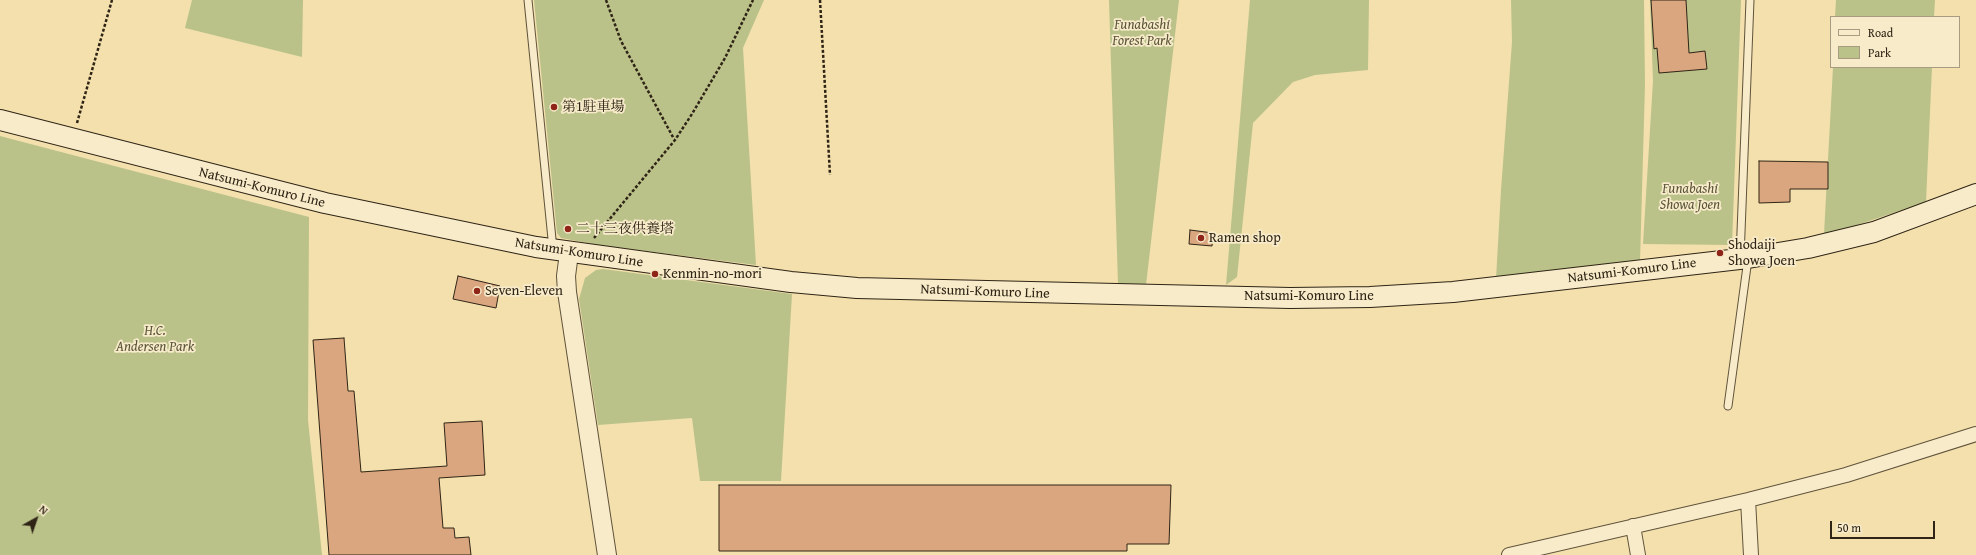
<!DOCTYPE html>
<html>
<head>
<meta charset="utf-8">
<style>
	body { margin:0 }
	#map { position:relative; width:1976px; height:555px; overflow:hidden; background:#f3e0ad; font-family:"Gentium Book Plus",serif }
	canvas { display:block }
	.legend { position:absolute; left:1830px; top:16px; width:130px; height:52px; box-sizing:border-box; background:#f7ebca; border:1px solid #a79b82; margin:0; padding:5px 7px; list-style:none; font-size:12px; color:#2f2415 }
	.legend li { display:flex; align-items:center; gap:8px; height:20px }
	.legend b { width:20px; border:1px solid #a79b82 }
	.north { position:absolute; left:16px; top:499px; width:40px; height:40px; -webkit-text-stroke:3px #f7ebca; paint-order:stroke; rotate:40deg; font-size:11px; font-weight:700; line-height:16px; text-align:center; color:#2f2415 }
	.north::after { content:''; display:block; margin:auto; width:14px; height:18px; background:#2f2415; clip-path:polygon(50% 0,100% 100%,50% 72%,0 100%) }
	.scale { position:absolute; left:1830px; top:521px; width:105px; height:18px; box-sizing:border-box; border:2px solid #2f2415; border-top:0; padding-left:5px; font-size:12px; line-height:14px; white-space:nowrap; color:#2f2415; -webkit-text-stroke:3px #f7ebca; paint-order:stroke }
</style>
</head>
<body>
<div id="map">
<canvas width="1976" height="555"></canvas>
<ul class="legend">
<li><b style="height:5px;background:#f7ebca"></b>Road</li>
<li><b style="height:11px;background:#bac28a"></b>Park</li>
</ul>
<div class="north">N</div>
<div class="scale">50 m</div>
</div>
<script>
const context = document.querySelector('canvas').getContext('2d');
context.lineJoin = 'round';
function fill(path, color) { context.fillStyle = color; context.fill(path, 'evenodd'); }
const poly = rows => new Path2D(rows.map(r => 'M' + r).join(''));
function trace(path, color, width, dash) { context.strokeStyle = color; context.lineWidth = width; context.lineCap = dash ? 'butt' : 'round'; context.setLineDash(dash || []); context.stroke(path); }
function drawText(font, color, halo, rows, align = 'center') {
  context.font = font + ' "Gentium Book Plus","Noto Serif JP",serif'; context.lineWidth = 3.5; context.setLineDash([]); context.textBaseline = 'middle'; context.strokeStyle = halo; context.fillStyle = color; for (const [text, x, y, turn = 0] of rows) {
    context.save(); context.translate(x, y); context.rotate((+turn || 0) * Math.PI / 180); context.textAlign = isNaN(turn) ? turn : align; if (halo) context.strokeText(text, 0, 0); context.fillText(text, 0, 0); context.restore();
  }
}
fill(poly([
	[192,0,303,0,302,57,185,28],
	[534,0,764,0,743,48,756,265,598,245,561,238,557,233],
	[1109,0,1179,0,1146,285,1118,284],
	[1250,0,1369,0,1368,70,1315,75,1293,82,1253,123,1237,277,1226,285],
	[1511,0,1644,0,1645,85,1640,262,1496,279,1501,190,1512,42],
	[1650,0,1741,0,1732,245,1643,244,1653,81],
	[1836,0,1935,0,1934,17,1835,17],
	[1833,67,1932,67,1926,202,1842,230,1824,234],
	[0,136,309,217,308,420,322,555,0,555],
	[603,269,792,294,781,481,700,481,692,418,598,425,579,299,585,278,596,270]
]), '#bac28a');
const building = poly([
	[1651,0,1686,0,1689,53,1705,51,1707,69,1659,73,1657,48,1654,49,1651,0],
	[1759,161,1828,162,1828,189,1790,189,1790,202,1759,203,1759,161],
	[1190,230,1213,233,1212,246,1189,244,1190,230],
	[458,276,500,286,496,308,453,299,458,276],
	[344,338,348,391,354,391,361,472,447,466,444,423,482,421,485,475,439,478,443,528,454,528,455,538,469,537,471,555,329,555,313,340,344,338],
	[719,485,1171,485,1169,544,1127,544,1127,551,719,551,719,485]
]);
fill(building, '#daa680');
trace(building, '#2f2415', 1);
const service = poly([
	[528,0,553,249],
	[1740,258,1750,0],
	[1728,406,1748,259]
]);
const minor = poly([
	[1748,500,1751,555],
	[1633,526,1638,555],
	[1509,555,1748,500,1846,475,1976,434]
]);
const tertiary = poly([
	[569,253,566,276,567,292,607,555]
]);
const secondary = poly([
	[0,120,325,203,536,247,791,282,857,288,1290,298,1370,297,1453,292,1748,258,1808,248,1874,232,1976,194]
]);
trace(service, '#60533b', 9);
trace(minor, '#60533b', 16);
trace(tertiary, '#60533b', 20);
trace(secondary, '#2f2415', 22);
trace(poly([
	[606,0,621,41,674,139],
	[820,0,830,175],
	[77,123,112,0],
	[594,238,675,140,692,114,725,58,753,0]
]), '#2f2415', 2.5, [3, 2]);
trace(service, '#f7ebca', 7);
trace(minor, '#f7ebca', 14);
trace(tertiary, '#f7ebca', 18);
trace(secondary, '#f7ebca', 20);
for (const [x, y, r, color] of [
	[554,107,4,"#8f2418"],
	[568,229,4,"#8f2418"],
	[1201,238,4,"#8f2418"],
	[1720,253,4,"#8f2418"],
	[655,274,4,"#8f2418"],
	[477,291,4,"#8f2418"]
]) { const dot = new Path2D(); dot.arc(x, y, r, 0, 2 * Math.PI); context.fillStyle = color; context.fill(dot); trace(dot, '#f7ebca', 1.5); }
drawText('italic 14px', '#595338', '#f7ebca', [
	["Funabashi",1142,25],
	["Forest Park",1142,41],
	["Funabashi",1690,189],
	["Showa Joen",1690,205],
	["H.C.",155,331],
	["Andersen Park",155,347]
]);
drawText('14px', '#2f2415', '#f7ebca', [
	["第1駐車場",562,107],
	["二十三夜供養塔",576,229],
	["Ramen shop",1209,238],
	["Shodaiji",1728,245],
	["Showa Joen",1728,261],
	["Kenmin-no-mori",663,274],
	["Seven-Eleven",485,291]
], 'left');
drawText('14px', '#2f2415', '#f7ebca', [
	["Natsumi-Komuro Line",262,188,14],
	["Natsumi-Komuro Line",579,253,9],
	["Natsumi-Komuro Line",1632,271,-7],
	["Natsumi-Komuro Line",985,292,2],
	["Natsumi-Komuro Line",1309,296]
]);
</script>
</body>
</html>
